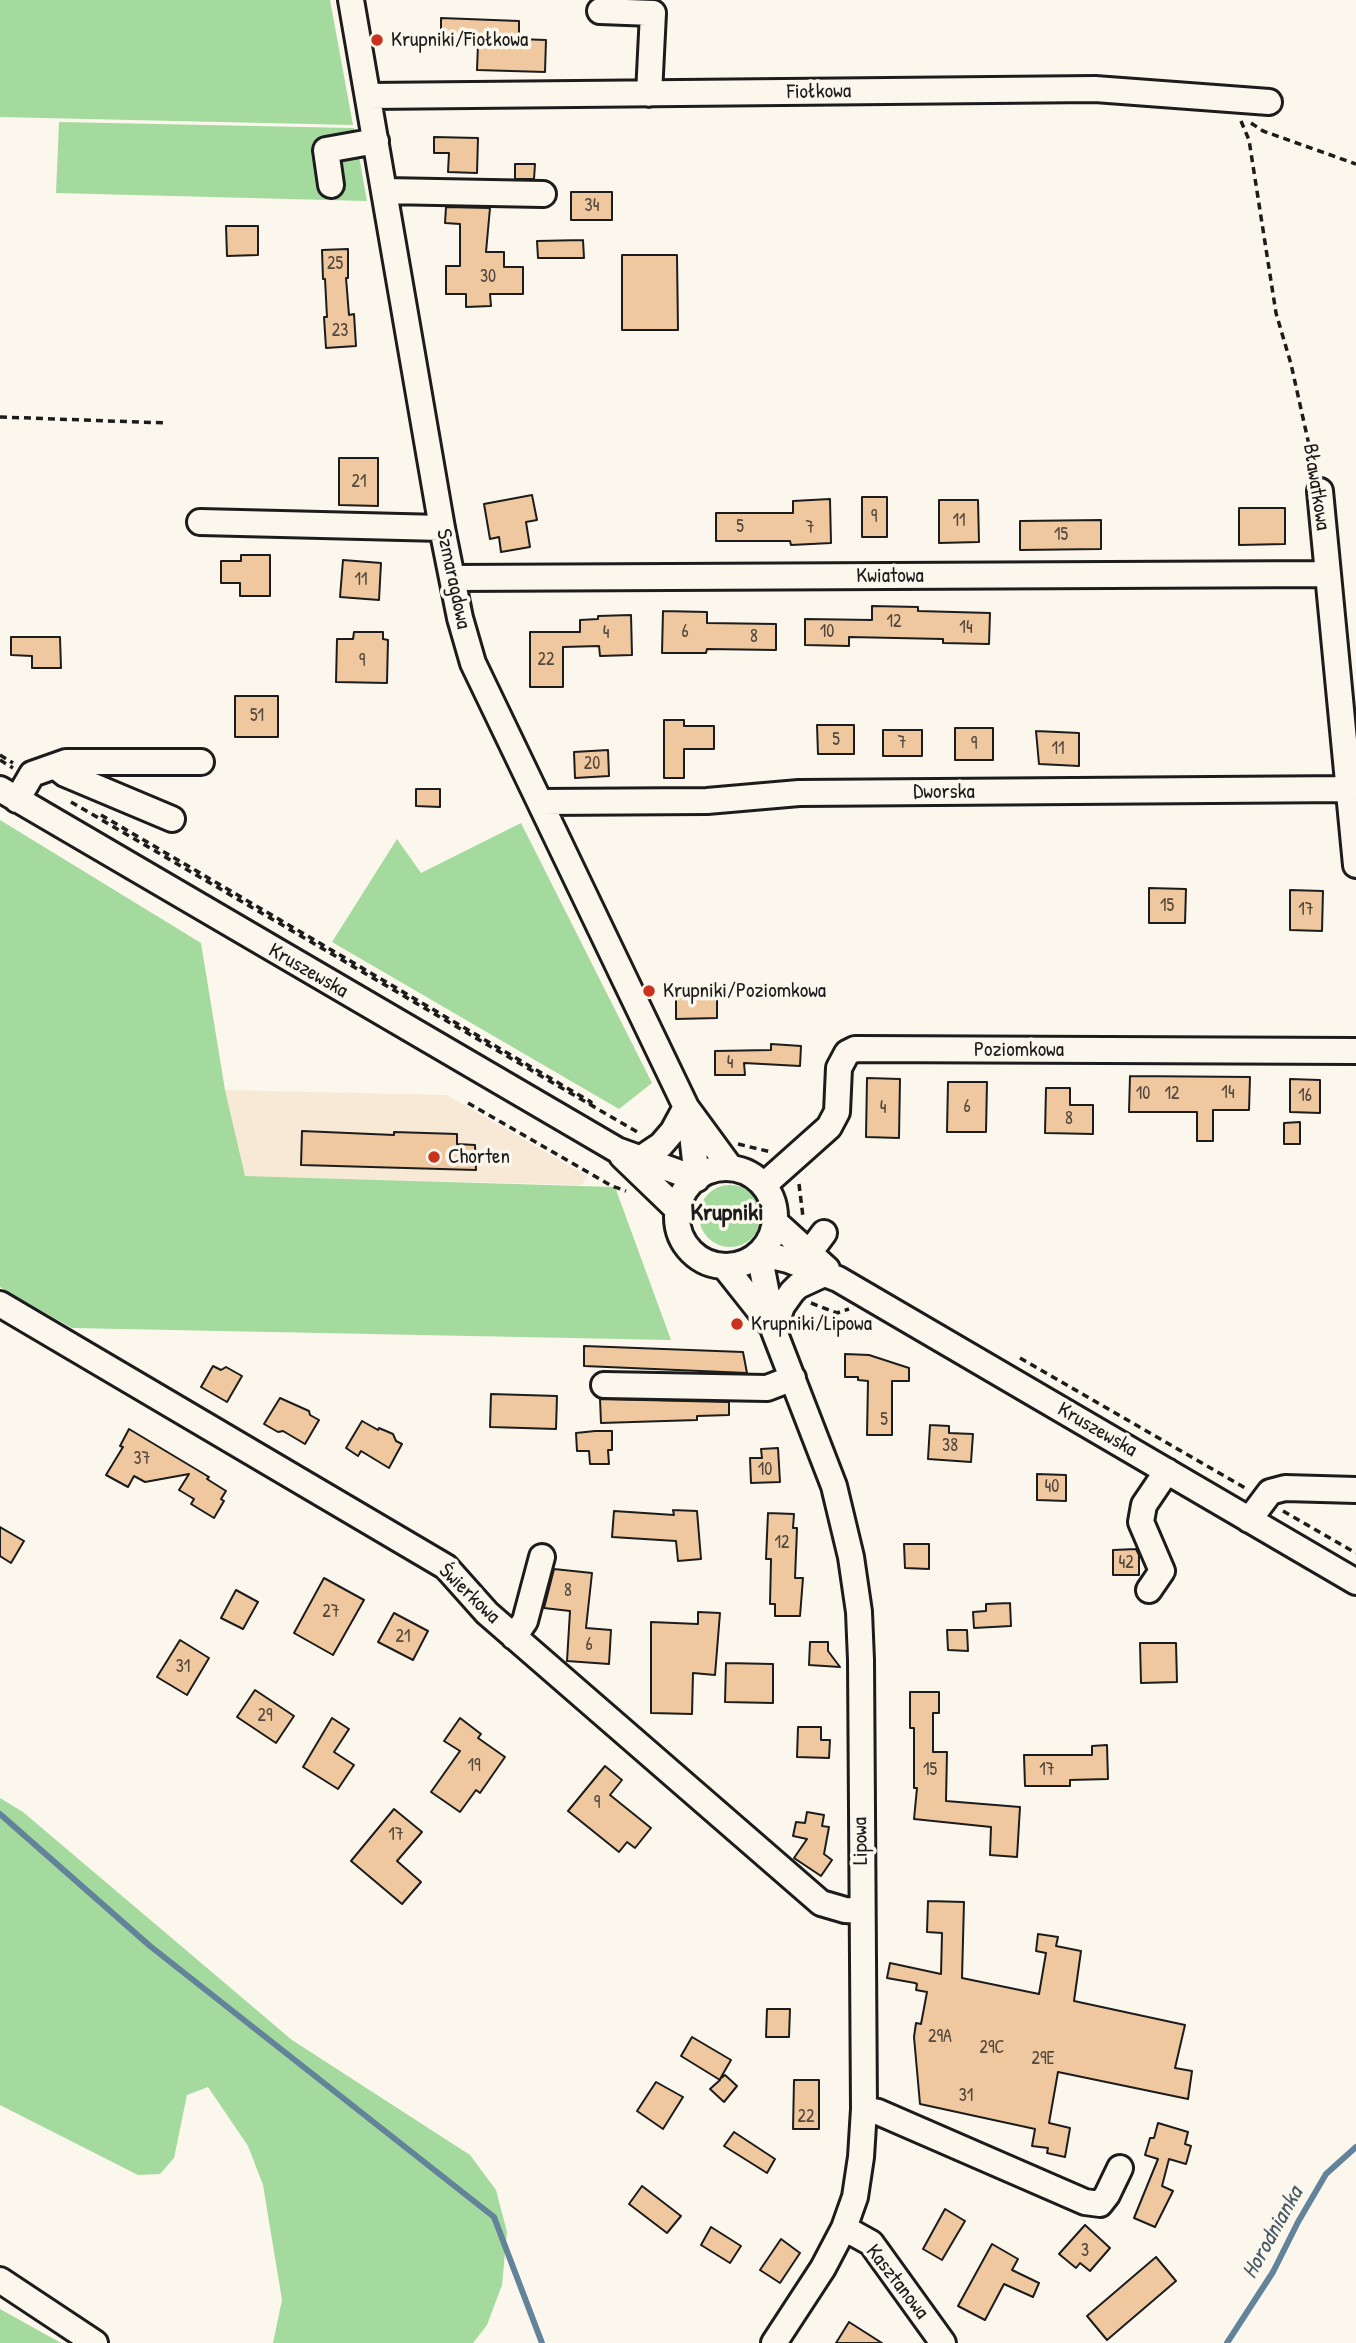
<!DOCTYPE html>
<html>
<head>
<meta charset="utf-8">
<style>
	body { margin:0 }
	canvas { display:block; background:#fbf7ec }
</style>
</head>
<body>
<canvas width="1356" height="2343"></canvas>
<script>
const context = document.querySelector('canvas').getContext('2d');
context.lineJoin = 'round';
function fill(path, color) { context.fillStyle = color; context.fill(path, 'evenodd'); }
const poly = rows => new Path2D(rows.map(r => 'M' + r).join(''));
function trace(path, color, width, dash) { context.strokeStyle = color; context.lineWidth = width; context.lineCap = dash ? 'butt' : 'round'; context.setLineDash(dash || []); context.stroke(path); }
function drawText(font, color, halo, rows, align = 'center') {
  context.font = font + ' "Patrick Hand",sans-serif'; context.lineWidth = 7; context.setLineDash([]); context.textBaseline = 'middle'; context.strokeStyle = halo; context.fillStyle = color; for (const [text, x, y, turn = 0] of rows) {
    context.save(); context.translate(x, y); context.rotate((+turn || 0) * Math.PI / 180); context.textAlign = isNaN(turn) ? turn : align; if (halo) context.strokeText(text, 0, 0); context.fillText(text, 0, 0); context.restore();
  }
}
fill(poly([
	[225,1090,447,1095,587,1176,582,1185,244,1176]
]), '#f7e9d5');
fill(poly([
	[0,0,330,0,353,125,0,117],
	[59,122,354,128,367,201,56,193],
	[0,820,201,943,225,1090,245,1176,615,1187,671,1340,72,1328,0,1287],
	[521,823,652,1083,619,1109,332,942,397,839,421,873],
	'699 1216a31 31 0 1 1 62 0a31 31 0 1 1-62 0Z',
	[0,1798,23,1812,292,2040,470,2155,496,2190,507,2232,502,2285,487,2325,473,2343,273,2343,282,2300,263,2185,248,2146,208,2087,187,2095,174,2158,160,2174,138,2175,0,2105],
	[0,2309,61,2343,0,2343]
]), '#a4da9e');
trace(poly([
	[0,1814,150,1946,494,2217,542,2343],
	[1227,2343,1273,2272,1298,2222,1326,2174,1356,2147]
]), '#63839b', 6);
const building = poly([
	[441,18,519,21,519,39,546,40,545,72,477,70,478,44,441,42,441,18],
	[434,137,478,138,477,173,448,172,449,153,434,153,434,137],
	[515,164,535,164,534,179,515,179,515,164],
	[571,192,612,192,612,220,571,220,571,192],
	[446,207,490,208,486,252,504,252,504,267,523,267,523,294,490,294,491,306,466,307,466,294,446,294,446,266,460,266,460,224,445,223,446,207],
	[226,226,258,226,258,255,227,256,226,226],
	[583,240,584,258,538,258,537,241,583,240],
	[348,249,348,278,346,278,349,315,354,314,356,346,326,348,324,317,327,317,325,279,323,279,322,250,348,249],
	[622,255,677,255,678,330,622,330,622,255],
	[339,458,378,458,378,506,339,505,339,458],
	[532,495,537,520,526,522,530,547,501,552,499,537,490,539,484,504,532,495],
	[862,497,887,497,887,537,862,537,862,497],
	[830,499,831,543,791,545,790,541,716,541,716,513,793,513,793,501,830,499],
	[939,500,978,500,979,542,939,543,939,500],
	[1239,508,1285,508,1285,544,1239,545,1239,508],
	[1101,520,1101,549,1020,550,1020,521,1101,520],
	[241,555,270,555,270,596,240,596,240,583,221,583,221,561,241,561,241,555],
	[343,560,381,563,379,600,340,597,343,560],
	[872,606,918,607,918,611,990,613,989,644,943,643,943,639,849,637,849,646,805,645,805,619,872,620,872,606],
	[663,611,707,612,707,623,776,624,776,650,707,649,706,653,662,653,663,611],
	[631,615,632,655,600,656,599,646,563,647,563,687,530,687,530,632,580,632,580,620,598,619,598,616,631,615],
	[354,632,383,632,383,639,388,640,387,683,336,682,337,639,353,639,354,632],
	[11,637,60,637,61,668,32,668,32,656,11,655,11,637],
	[235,696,278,696,278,737,235,737,235,696],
	[664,720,684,720,684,726,714,726,714,749,684,749,684,778,664,778,664,720],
	[817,725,854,725,854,754,818,754,817,725],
	[955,728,993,728,993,760,955,760,955,728],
	[883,730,922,730,922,756,883,756,883,730],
	[1036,731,1079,733,1079,766,1039,764,1036,731],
	[608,750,609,776,575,778,574,752,608,750],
	[416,789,440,789,440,807,416,806,416,789],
	[1149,888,1186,889,1185,923,1149,923,1149,888],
	[1290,890,1323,891,1322,931,1290,930,1290,890],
	[676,993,717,993,717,1018,676,1019,676,993],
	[771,1044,801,1046,800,1066,744,1063,745,1075,715,1075,715,1051,771,1050,771,1044],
	[1130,1076,1250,1077,1249,1110,1213,1110,1213,1141,1197,1141,1197,1112,1129,1112,1130,1076],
	[867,1078,900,1079,899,1138,866,1137,867,1078],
	[1290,1079,1320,1080,1320,1113,1290,1112,1290,1079],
	[948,1082,987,1082,986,1132,947,1132,948,1082],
	[1046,1088,1070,1088,1070,1105,1093,1105,1093,1134,1045,1133,1046,1088],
	[1300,1122,1300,1144,1284,1144,1284,1123,1300,1122],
	[302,1131,394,1135,394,1132,457,1134,457,1144,475,1145,476,1170,301,1165,302,1131],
	[584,1346,743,1352,747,1373,584,1366,584,1346],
	[845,1354,869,1355,909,1368,909,1381,892,1381,892,1435,867,1435,868,1381,858,1380,858,1377,845,1377,845,1354],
	[213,1366,221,1370,226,1367,242,1376,227,1402,201,1387,213,1366],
	[491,1394,557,1396,556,1429,490,1427,491,1394],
	[280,1398,309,1411,310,1415,319,1420,305,1444,283,1431,278,1432,264,1424,280,1398],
	[600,1399,729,1402,729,1415,697,1416,697,1420,601,1423,600,1399],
	[362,1421,378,1430,379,1428,393,1434,396,1441,402,1444,389,1468,361,1451,358,1456,346,1448,362,1421],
	[930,1425,949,1426,949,1433,973,1434,971,1462,928,1459,930,1425],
	[129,1429,209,1477,207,1479,226,1491,221,1499,224,1501,214,1518,191,1504,194,1499,179,1490,189,1474,145,1482,134,1476,128,1487,106,1475,123,1447,120,1446,129,1429],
	[595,1431,612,1431,612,1450,608,1450,609,1464,590,1464,589,1451,577,1451,576,1433,595,1431],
	[778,1448,780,1482,751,1483,750,1458,762,1458,761,1449,778,1448],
	[1037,1474,1066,1475,1066,1501,1037,1500,1037,1474],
	[673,1510,697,1511,701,1559,678,1561,676,1541,612,1537,614,1511,674,1515,673,1510],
	[768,1513,794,1514,793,1528,797,1528,795,1578,803,1578,800,1616,775,1616,775,1604,770,1604,771,1559,766,1559,768,1513],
	[0,1527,24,1541,11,1563,0,1556,0,1527],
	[904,1544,929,1544,929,1569,905,1568,904,1544],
	[1136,1549,1139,1555,1139,1575,1113,1575,1113,1550,1136,1549],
	[554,1569,592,1573,586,1628,611,1630,609,1664,567,1661,570,1611,544,1608,554,1569],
	[324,1578,364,1600,333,1655,294,1633,324,1578],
	[236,1590,258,1602,243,1629,221,1618,236,1590],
	[1010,1603,1011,1626,974,1628,973,1612,986,1611,986,1604,1010,1603],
	[698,1612,720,1613,715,1675,693,1673,692,1714,651,1713,651,1622,698,1624,698,1612],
	[394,1613,428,1631,413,1660,378,1642,394,1613],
	[947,1630,967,1630,968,1651,948,1650,947,1630],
	[180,1640,209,1658,187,1695,157,1677,180,1640],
	[810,1642,828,1642,828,1651,840,1667,809,1665,810,1642],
	[1140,1643,1176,1643,1177,1682,1141,1683,1140,1643],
	[726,1663,773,1664,773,1703,725,1702,726,1663],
	[255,1690,294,1716,276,1743,237,1717,255,1690],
	[910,1692,939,1692,939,1713,933,1713,933,1752,947,1752,946,1801,1020,1807,1017,1857,990,1855,991,1827,914,1819,917,1788,914,1788,914,1728,910,1728,910,1692],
	[332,1718,349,1729,334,1752,354,1765,338,1789,303,1767,332,1718],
	[460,1718,481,1734,478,1738,505,1757,480,1793,476,1790,460,1812,431,1792,460,1751,444,1741,460,1718],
	[798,1727,821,1727,821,1740,830,1740,829,1758,797,1757,798,1727],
	[1107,1745,1108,1779,1070,1780,1070,1786,1025,1786,1024,1755,1092,1755,1092,1746,1107,1745],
	[605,1766,622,1780,610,1795,651,1828,635,1848,627,1842,619,1852,568,1811,605,1766],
	[394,1809,422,1832,397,1861,421,1882,402,1904,351,1861,394,1809],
	[807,1812,824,1815,822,1826,829,1827,824,1854,832,1860,821,1876,794,1858,807,1839,793,1836,796,1822,805,1823,807,1812],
	[928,1901,964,1902,962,1978,1039,1994,1046,1953,1036,1951,1038,1934,1058,1937,1056,1946,1081,1951,1074,2001,1185,2025,1175,2068,1192,2071,1188,2099,1058,2072,1049,2123,1070,2128,1065,2157,1047,2153,1048,2148,1032,2146,1035,2129,920,2104,914,2037,916,2023,921,2024,927,1992,916,1990,917,1984,915,1983,887,1978,890,1963,941,1974,942,1933,927,1932,928,1901],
	[767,2009,790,2009,789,2037,766,2037,767,2009],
	[692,2037,731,2060,720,2079,725,2075,737,2086,724,2102,710,2089,720,2080,681,2056,692,2037],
	[794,2080,819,2080,819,2129,793,2129,794,2080],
	[656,2082,683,2097,663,2129,637,2111,656,2082],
	[1158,2123,1188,2132,1185,2144,1191,2146,1186,2164,1169,2159,1162,2186,1173,2191,1155,2227,1134,2218,1158,2159,1145,2155,1150,2138,1154,2138,1158,2123],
	[734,2132,775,2159,767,2173,724,2146,734,2132],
	[642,2186,681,2216,667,2233,629,2204,642,2186],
	[945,2209,965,2221,942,2260,923,2249,945,2209],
	[1085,2225,1110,2248,1090,2271,1080,2263,1076,2268,1059,2254,1085,2225],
	[711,2227,741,2246,730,2263,701,2245,711,2227],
	[781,2239,800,2253,780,2283,760,2270,781,2239],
	[992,2244,1018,2259,1012,2270,1039,2283,1033,2297,1004,2284,985,2320,958,2306,992,2244],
	[1156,2257,1176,2281,1107,2340,1087,2316,1156,2257],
	[849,2322,882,2343,836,2343,849,2322]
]);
fill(building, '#efc89f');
trace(building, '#1c1c1c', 2);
const minor = poly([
	[351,0,442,528,460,618,473,663,686,1107,730,1167],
	[600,11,653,13,649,94],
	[369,96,1095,89,1269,102],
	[331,185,326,150,376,141],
	[385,191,543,194],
	[1320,491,1356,865],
	[200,522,442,528],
	[452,578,1328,574],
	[55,766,65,774,172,819],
	[0,789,617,1150,697,1179],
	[17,800,32,774,66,762,201,762],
	[540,802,707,801,799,793,1349,789],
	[690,1116,697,1179],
	[622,1156,677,1209],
	[640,1159,661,1145,673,1131,686,1107],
	'677 1217a49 49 0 1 1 98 0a49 49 0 1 1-98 0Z',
	[764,1185,829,1127,837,1112,839,1068,847,1053,855,1049,1356,1051],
	[775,1222,827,1269],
	[759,1253,774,1331,834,1486,851,1557,859,1612,861,1660,864,2109,861,2157,855,2197,844,2228,823,2268,774,2343],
	[759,1253,788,1260,838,1279,1356,1582],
	[809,1253,824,1233],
	[724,1266,770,1324],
	[0,1304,446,1567,487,1613,821,1903,845,1910,862,1911],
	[774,1330,782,1306,792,1292,798,1286,824,1274],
	[604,1385,767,1388,793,1378],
	[1249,1520,1270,1492,1285,1488,1356,1490],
	[1149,1590,1162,1571,1141,1522,1144,1505,1167,1471],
	[514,1637,525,1621,542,1557],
	[864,2109,878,2112,1085,2202,1100,2204,1107,2195,1120,2168],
	[844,2228,871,2243,943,2343],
	[0,2280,95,2343]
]);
trace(minor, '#1c1c1c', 30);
trace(poly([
	[1241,121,1249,140,1276,313,1291,364,1315,472],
	[1251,123,1263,131,1356,164],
	[0,417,167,423],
	[0,755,13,763],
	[0,760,13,768],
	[71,802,639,1133],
	[101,815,591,1102,589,1107],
	[468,1103,612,1186,626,1191],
	[738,1144,771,1152],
	[799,1184,803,1217],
	[811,1303,837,1313,849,1309],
	[1020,1358,1247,1489],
	[1283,1511,1356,1553]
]), '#1c1c1c', 3.5, [7, 5]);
trace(minor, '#fbf7ec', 24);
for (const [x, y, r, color] of [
	[377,40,7,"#c8321e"],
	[649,991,7,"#c8321e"],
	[434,1157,7,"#c8321e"],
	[737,1324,7,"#c8321e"]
]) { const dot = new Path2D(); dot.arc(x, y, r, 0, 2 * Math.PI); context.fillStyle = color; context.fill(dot); trace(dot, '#fbf7ec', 2.5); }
drawText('18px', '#51473d', null, [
	["34",592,206],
	["25",335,264],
	["30",488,277],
	["23",340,331],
	["21",359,482],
	["9",874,517],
	["11",959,521],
	["5",740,527],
	["7",810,528],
	["15",1061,535],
	["11",361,580],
	["12",894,622],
	["14",966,628],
	["6",685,632],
	["10",827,632],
	["4",606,633],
	["8",754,637],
	["22",546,660],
	["9",362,661],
	["51",257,716],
	["5",836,740],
	["7",902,743],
	["9",974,744],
	["11",1058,749],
	["20",592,764],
	["15",1167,906],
	["17",1306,910],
	["4",730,1063],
	["14",1228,1093],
	["10",1143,1094],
	["12",1172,1094],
	["16",1305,1096],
	["6",967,1107],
	["4",883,1108],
	["8",1069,1119],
	["5",884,1420],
	["38",950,1446],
	["37",142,1459],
	["10",765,1470],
	["40",1052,1487],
	["12",782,1543],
	["42",1126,1563],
	["8",568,1591],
	["27",331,1612],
	["21",403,1637],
	["6",589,1645],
	["31",183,1667],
	["29",265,1716],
	["19",474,1766],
	["15",930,1770],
	["17",1047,1770],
	["9",597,1803],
	["17",396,1835],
	["29A",940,2037],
	["29C",992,2048],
	["29E",1043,2059],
	["31",966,2096],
	["22",806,2117],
	["3",1085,2251]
]);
drawText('21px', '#1c1c1c', '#fbf7ec', [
	["Krupniki/Fiołkowa",391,40],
	["Krupniki/Poziomkowa",663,991],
	["Chorten",448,1157],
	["Krupniki/Lipowa",751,1324]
], 'left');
drawText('21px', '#1c1c1c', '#fbf7ec', [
	["Fiołkowa",819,92,-1],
	["Bławatkowa",1316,487,81],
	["Kwiatowa",890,576],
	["Szmaragdowa",453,579,78],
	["Dworska",944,792],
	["Kruszewska",308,971,30],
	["Poziomkowa",1019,1050],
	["Kruszewska",1097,1430,30],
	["Świerkowa",469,1594,44],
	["Lipowa",861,1841,-91],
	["Kasztanowa",897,2282,52]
]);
drawText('italic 23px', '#465866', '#fbf7ec', [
	["Horodnianka",1273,2233,-61]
]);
drawText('bold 24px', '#1c1c1c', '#fbf7ec', [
	["Krupniki",727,1214]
]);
</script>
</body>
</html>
